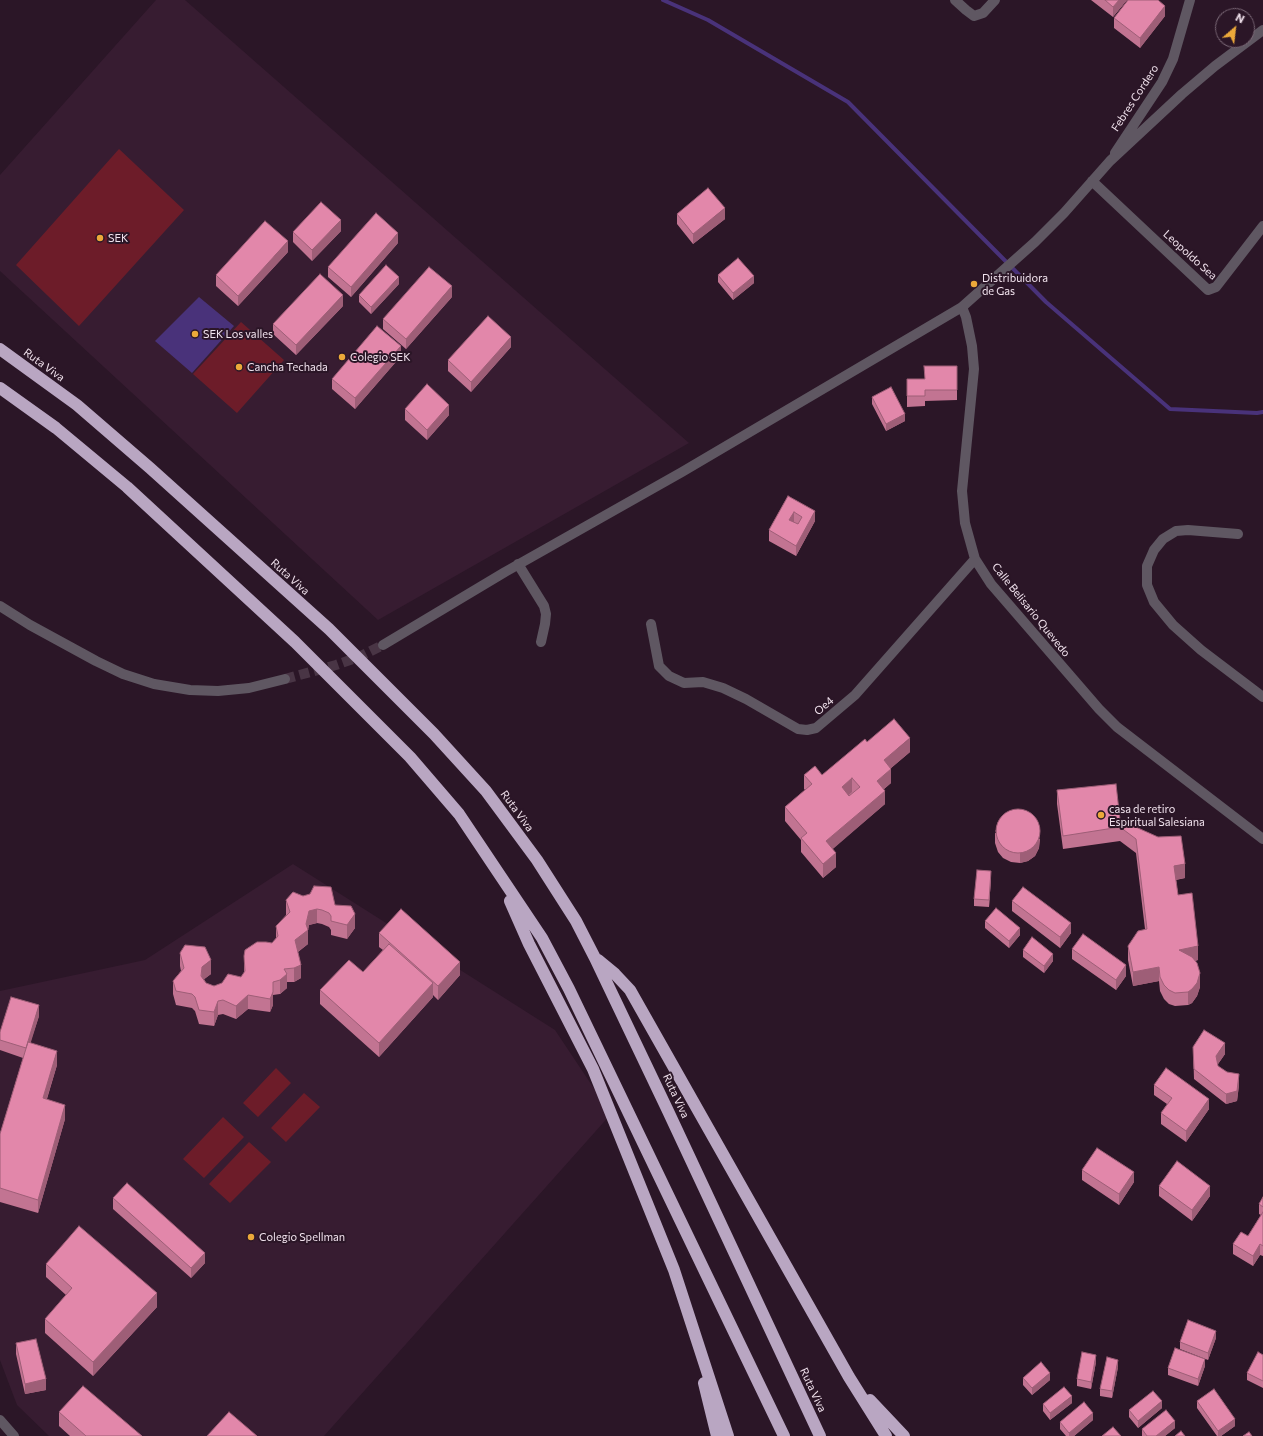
<!DOCTYPE html>
<html>
<head>
<meta charset="utf-8">
<style>
	body { margin:0 }
	#map { position:relative; width:1263px; height:1436px; overflow:hidden; background:#2b1627; font-family:Commissioner,sans-serif }
	canvas { display:block }
	.north { position:absolute; left:1215px; top:8px; width:40px; height:40px; box-sizing:border-box; background:#2b1627; border:1px solid #7a6876; border-radius:50%; rotate:28deg; font-size:11px; font-weight:700; line-height:16px; text-align:center; color:#f1e2ed }
	.north::after { content:''; display:block; margin:auto; width:14px; height:18px; background:#eca93a; clip-path:polygon(50% 0,100% 100%,50% 72%,0 100%) }
</style>
</head>
<body>
<div id="map">
<canvas width="1263" height="1436"></canvas>
<div class="north">N</div>
</div>
<script>
const context = document.querySelector('canvas').getContext('2d');
context.lineJoin = 'round';
function fill(path, color) { context.fillStyle = color; context.fill(path, 'evenodd'); }
const poly = rows => new Path2D(rows.map(r => 'M' + r).join(''));
function trace(path, color, width, dash) { context.strokeStyle = color; context.lineWidth = width; context.lineCap = dash ? 'butt' : 'round'; context.setLineDash(dash || []); context.stroke(path); }
function drawText(font, color, halo, rows, align = 'center') {
  context.font = font + ' Commissioner,sans-serif'; context.lineWidth = 4; context.setLineDash([]); context.textBaseline = 'middle'; context.strokeStyle = halo; context.fillStyle = color; for (const [text, x, y, turn = 0] of rows) {
    context.save(); context.translate(x, y); context.rotate((+turn || 0) * Math.PI / 180); context.textAlign = isNaN(turn) ? turn : align; if (halo) context.strokeText(text, 0, 0); context.fillText(text, 0, 0); context.restore();
  }
}
fill(poly([
	[156,0,185,0,689,443,378,620,0,271,0,175],
	[293,864,555,1030,611,1114,324,1436,49,1436,17,1405,0,1360,0,991,145,960]
]), '#371c31');
fill(poly([
	[119,149,184,210,79,326,16,265],
	[241,322,284,360,237,413,193,374],
	[276,1068,291,1083,258,1117,243,1103],
	[304,1093,320,1107,286,1142,271,1128],
	[223,1117,244,1137,204,1178,183,1159],
	[249,1142,271,1162,230,1203,209,1184]
]), '#6d1c29');
fill(poly([
	[199,297,234,326,192,373,155,341]
]), '#49327a');
trace(poly([
	[663,0,708,20,848,102,1046,302,1170,409,1257,413,1263,412]
]), '#49327a', 4);
trace(poly([
	[285,679,336,665,361,656,383,645]
]), '#493545', 10, [10, 5]);
trace(poly([
	[955,0,966,10,974,16,983,13,995,0],
	[1115,153,1162,82,1173,59,1190,0],
	[1092,181,1208,290,1216,287,1263,226],
	[962,307,966,317,972,346,974,369,962,491,965,523,975,559,991,584,1099,709,1117,727,1263,839],
	[1238,534,1188,530,1176,531,1163,539,1154,550,1147,566,1147,585,1154,602,1173,625,1201,650,1263,697],
	[518,564,544,606,546,614,545,624,541,642],
	[0,606,30,625,96,661,123,674,154,684,190,690,218,691,249,688,285,679],
	[651,624,659,666,669,676,684,683,703,682,723,688,746,699,798,729,807,730,816,728,855,695,975,559],
	[383,645,505,572,682,472,962,307,1035,242,1064,213,1110,161,1182,94,1215,66,1263,30],
	[0,1420,14,1436]
]), '#5f5762', 10);
trace(poly([
	[0,349,77,405,150,468,329,629,434,734,486,791,537,860,576,921,595,958,668,1111,820,1436],
	[0,388,56,428,127,487,295,642,410,757,459,814,542,938,569,989,784,1436],
	[510,901,529,944,593,1069,674,1270,728,1436],
	[598,960,615,974,630,990,849,1377,886,1436],
	[704,1383,717,1436],
	[870,1400,904,1436]
]), '#b9a6c2', 12);
fill(poly([
	[1091,0,1127,0,1113,17],
	[1165,16,1140,48,1114,28,1114,18],
	[677,214,725,219,693,244,677,224],
	[341,231,312,261,293,242,293,232],
	[398,243,351,297,328,277,328,267],
	[288,252,238,306,216,286,216,275],
	[718,275,754,283,733,300,718,282],
	[399,284,371,314,359,302,359,295],
	[452,297,406,349,383,329,383,319],
	[343,306,296,355,273,334,273,324],
	[511,347,471,392,448,371,448,360],
	[401,356,355,409,332,389,332,379],
	[957,366,957,400,925,401,925,406,907,407,907,379,924,379],
	[872,397,905,421,886,431,872,404],
	[405,409,449,415,427,440,405,420],
	[788,496,815,521,796,556,769,541,769,530],
	[867,742,910,752,891,768,891,783,884,789,885,804,832,849,836,867,823,878,801,852,801,840,785,821,785,807,805,790,804,789,804,775,822,775],
	[1057,790,1120,820,1185,878,1176,880,1178,895,1198,960,1195,961,1200,987,1197,996,1192,1003,1188,1005,1175,1006,1169,1004,1164,999,1160,991,1159,981,1133,986,1128,960,1128,946,1145,929,1136,853,1120,841,1063,849,1057,804],
	[995,833,1040,839,1039,848,1035,856,1028,861,1020,863,1011,862,1003,858,998,852,995,843],
	[991,878,989,907,974,906,974,899],
	[303,896,335,905,355,928,347,939,331,935,331,930,329,927,322,924,317,923,309,925,308,930,308,944,298,952,301,978,294,982,287,982,287,988,280,994,273,995,273,1005,270,1012,248,1009,236,1019,223,1014,218,1015,214,1026,199,1024,195,1011,192,1008,176,1005,173,994,173,981,181,971,180,966,180,953,211,974,204,979,206,983,214,986,241,977,244,973,244,956,272,943,276,939,276,926,286,915,286,900],
	[1012,901,1071,933,1060,948,1012,911],
	[985,921,1020,935,1009,948,985,928],
	[379,933,460,975,438,1000,433,995,433,997,379,1057,320,1004,320,990,363,972,383,950,379,947],
	[1072,949,1126,976,1116,990,1072,959],
	[1023,950,1053,961,1044,973,1023,957],
	[39,1016,30,1043,57,1065,47,1099,65,1119,38,1213,0,1202,0,1134,23,1058,0,1050,0,1032],
	[1193,1047,1225,1054,1218,1064,1218,1066,1239,1085,1237,1101,1226,1104,1194,1079],
	[1154,1085,1209,1109,1186,1142,1161,1124,1161,1113,1167,1104,1154,1095],
	[1082,1170,1134,1182,1119,1205,1082,1180],
	[1159,1186,1210,1196,1192,1221,1159,1196],
	[1263,1197,1263,1256,1260,1255,1253,1266,1233,1254,1233,1244,1248,1236,1261,1215,1259,1214,1259,1204],
	[113,1198,205,1263,191,1278,113,1209],
	[46,1264,157,1307,93,1376,45,1333,45,1319,66,1295,46,1277],
	[1216,1338,1208,1360,1180,1349,1180,1342],
	[16,1343,46,1390,25,1394,16,1354],
	[1263,1355,1263,1388,1247,1380,1247,1373],
	[1096,1362,1091,1389,1077,1386,1077,1379],
	[1205,1366,1198,1386,1168,1375,1168,1368],
	[1118,1367,1112,1398,1100,1396,1100,1389],
	[1023,1378,1050,1380,1032,1395,1023,1385],
	[1197,1401,1235,1426,1221,1436,1217,1436,1197,1408],
	[1072,1403,1050,1420,1043,1411,1043,1404],
	[1162,1408,1138,1428,1129,1417,1129,1410],
	[59,1412,142,1436,70,1436,59,1426],
	[1093,1420,1074,1436,1066,1436,1060,1429,1060,1422],
	[1175,1428,1165,1436,1142,1436,1142,1429]
]), '#c27492');
fill(poly([
	[1119,0,1127,0,1113,17,1113,7],
	[1165,6,1165,16,1140,48,1140,38],
	[725,208,725,219,693,244,693,234],
	[341,220,341,231,312,261,312,250],
	[398,233,398,243,351,297,351,287],
	[288,241,288,252,238,306,238,296],
	[754,276,754,283,733,300,733,293],
	[399,277,399,284,371,314,371,307],
	[452,286,452,297,406,349,406,339],
	[343,295,343,306,296,355,296,345],
	[511,337,511,347,471,392,471,382],
	[401,346,401,356,355,409,355,398],
	[449,405,449,415,427,440,427,430],
	[905,414,905,421,886,431,886,424],
	[815,511,815,521,796,556,796,546],
	[794,512,794,523,789,520],
	[910,738,910,752,884,774,884,760],
	[891,769,891,783,877,795,877,781],
	[852,778,852,792,842,801,842,787],
	[885,791,885,804,826,855,826,841],
	[1040,829,1039,848,1035,856,1028,861,1020,863,1020,853],
	[836,853,836,867,823,878,823,864],
	[1185,864,1185,878,1174,880,1174,866],
	[991,871,991,878,989,907,989,900],
	[317,909,317,923,309,925,308,930,308,944,295,954,295,940,306,924,309,911],
	[355,914,355,928,347,939,347,925],
	[1071,923,1071,933,1060,948,1060,937],
	[1020,928,1020,935,1009,948,1009,941],
	[1198,946,1198,960,1179,964,1179,950],
	[1053,954,1053,961,1044,973,1044,966],
	[211,960,211,974,202,981,201,990,202,967],
	[460,962,460,975,438,1000,438,986],
	[301,965,301,978,294,982,294,968],
	[1126,965,1126,976,1116,990,1116,980],
	[1159,967,1159,981,1133,986,1133,972],
	[1200,973,1200,987,1197,996,1192,1003,1188,1005,1188,992],
	[287,974,287,988,280,994,280,980],
	[273,982,273,1005,270,1012,270,999],
	[433,983,433,997,379,1057,379,1043],
	[248,995,248,1009,236,1019,236,1006],
	[218,1001,218,1015,214,1026,214,1012],
	[39,1005,39,1016,26,1058,26,1048],
	[1225,1043,1225,1054,1216,1067,1216,1056],
	[57,1051,57,1065,43,1111,43,1098],
	[1239,1074,1239,1085,1237,1101,1226,1104,1226,1094],
	[1209,1099,1209,1109,1186,1142,1186,1131],
	[65,1105,65,1119,38,1213,38,1200],
	[1134,1172,1134,1182,1119,1205,1119,1194],
	[1210,1186,1210,1196,1192,1221,1192,1210],
	[1260,1244,1260,1255,1253,1266,1253,1256],
	[205,1253,205,1263,191,1278,191,1268],
	[157,1293,157,1307,93,1376,93,1362],
	[1216,1331,1216,1338,1208,1360,1208,1353],
	[1096,1355,1096,1362,1091,1389,1091,1382],
	[1205,1359,1205,1366,1198,1386,1198,1379],
	[1118,1360,1118,1367,1112,1398,1112,1391],
	[1050,1373,1050,1380,1032,1395,1032,1388],
	[46,1379,46,1390,25,1394,25,1384],
	[1072,1396,1072,1403,1050,1420,1050,1413],
	[1162,1401,1162,1408,1138,1428,1138,1421],
	[1093,1413,1093,1420,1074,1436,1069,1436,1069,1433],
	[1235,1419,1235,1426,1221,1436,1218,1436,1218,1431],
	[1175,1421,1175,1428,1165,1436,1156,1436]
]), '#9e5e77');
const building = poly([
	[1105,0,1119,0,1113,7,1105,0],
	[1128,0,1158,0,1165,6,1140,38,1114,18,1128,0],
	[708,188,725,208,693,234,677,214,708,188],
	[321,202,341,220,312,250,293,232,321,202],
	[376,213,398,233,351,287,328,267,376,213],
	[265,221,288,241,238,296,216,275,265,221],
	[738,258,754,276,733,293,718,275,738,258],
	[386,265,399,277,371,307,359,295,386,265],
	[429,267,452,286,406,339,383,319,429,267],
	[320,274,343,295,296,345,273,324,320,274],
	[488,316,511,337,471,382,448,360,488,316],
	[377,326,401,346,355,398,332,379,377,326],
	[924,366,957,366,957,390,925,390,925,396,907,396,907,379,925,379,924,366],
	[427,384,449,405,427,430,405,409,427,384],
	[891,387,905,414,886,424,872,397,891,387],
	[788,496,815,511,796,546,769,530,788,496],
	[794,512,802,517,798,524,789,520,794,512],
	[894,719,910,738,884,760,891,769,877,781,885,791,826,841,836,853,823,864,801,838,807,833,785,807,812,784,804,775,815,766,822,775,865,739,867,742,894,719],
	[852,778,860,787,849,796,842,787,852,778],
	[1116,784,1120,820,1158,837,1181,836,1185,864,1174,866,1178,895,1192,893,1198,946,1179,950,1192,957,1197,963,1200,973,1197,983,1192,989,1188,992,1175,993,1169,990,1164,985,1160,977,1159,967,1133,972,1128,946,1138,931,1147,929,1136,839,1120,827,1063,836,1057,790,1116,784],
	'996 831a22 22 0 1 1 44 0a22 22 0 1 1-44 0Z',
	[977,870,991,871,989,900,974,899,977,870],
	[314,886,331,887,335,905,351,906,355,914,347,925,331,921,331,916,329,913,322,910,317,909,309,911,306,924,308,930,295,940,301,965,294,968,284,969,287,974,280,980,273,982,273,992,270,999,248,995,236,1006,223,1000,218,1001,214,1012,199,1010,195,997,192,994,176,991,173,981,184,968,180,953,185,945,205,947,211,960,202,967,201,976,206,983,214,986,222,983,228,974,241,977,245,971,244,956,245,950,257,942,266,942,272,943,278,936,276,926,290,912,286,900,293,892,303,896,310,894,314,886],
	[1023,887,1071,923,1060,937,1012,901,1023,887],
	[996,908,1020,928,1009,941,985,921,996,908],
	[401,909,460,962,438,986,379,933,401,909],
	[1083,934,1126,965,1116,980,1072,949,1083,934],
	[1032,937,1053,954,1044,966,1023,950,1032,937],
	[389,944,433,983,379,1043,320,990,349,960,363,972,389,944],
	[11,997,39,1005,26,1048,0,1040,0,1032,11,997],
	[1204,1030,1225,1043,1216,1056,1218,1066,1227,1072,1239,1074,1237,1091,1226,1094,1194,1069,1193,1047,1204,1030],
	[28,1042,57,1051,43,1098,65,1105,38,1200,0,1188,0,1134,28,1042],
	[1166,1068,1209,1099,1186,1131,1161,1113,1172,1098,1154,1085,1166,1068],
	[1097,1148,1134,1172,1119,1194,1082,1170,1097,1148],
	[1177,1161,1210,1186,1192,1210,1159,1186,1177,1161],
	[127,1183,205,1253,191,1268,113,1198,127,1183],
	[1263,1197,1263,1207,1259,1204,1263,1197],
	[1263,1212,1263,1246,1260,1244,1253,1256,1233,1244,1241,1232,1248,1236,1263,1212],
	[79,1226,157,1293,93,1362,45,1319,72,1288,46,1264,79,1226],
	[1188,1320,1216,1331,1208,1353,1180,1342,1188,1320],
	[36,1339,46,1379,25,1384,16,1343,36,1339],
	[1175,1348,1205,1359,1198,1379,1168,1368,1175,1348],
	[1082,1352,1096,1355,1091,1382,1077,1379,1082,1352],
	[1258,1352,1263,1355,1263,1381,1247,1373,1258,1352],
	[1107,1357,1118,1360,1112,1391,1100,1389,1107,1357],
	[1041,1362,1050,1373,1032,1388,1023,1378,1041,1362],
	[83,1386,142,1436,86,1436,59,1412,83,1386],
	[1064,1387,1072,1396,1050,1413,1043,1404,1064,1387],
	[1214,1389,1235,1419,1218,1431,1197,1401,1214,1389],
	[1153,1391,1162,1401,1138,1421,1129,1410,1153,1391],
	[1084,1402,1093,1413,1069,1433,1060,1422,1084,1402],
	[1166,1410,1175,1421,1156,1436,1147,1436,1142,1429,1166,1410],
	[229,1412,257,1436,207,1436,229,1412],
	[1113,1427,1121,1436,1102,1436,1113,1427],
	[1181,1431,1185,1436,1175,1436,1181,1431],
	[1249,1432,1252,1436,1243,1436,1249,1432]
]);
fill(building, '#e287aa');
trace(building, '#9e5e77', 1);
for (const [x, y, r, color] of [
	[100,238,4,"#eca93a"],
	[974,284,4,"#eca93a"],
	[195,334,4,"#eca93a"],
	[342,357,4,"#eca93a"],
	[239,367,4,"#eca93a"],
	[1101,815,4,"#eca93a"],
	[251,1237,4,"#eca93a"]
]) { const dot = new Path2D(); dot.arc(x, y, r, 0, 2 * Math.PI); context.fillStyle = color; context.fill(dot); trace(dot, '#2b1627', 1.5); }
drawText('11px', '#f1e2ed', '#2b1627', [
	["Febres Cordero",1135,98,-57],
	["Leopoldo Sea",1190,255,42],
	["Ruta Viva",44,365,36],
	["Ruta Viva",290,577,42],
	["Calle Belisario Quevedo",1031,610,51],
	["Oe4",824,706,-41],
	["Ruta Viva",517,811,54],
	["Ruta Viva",676,1096,65],
	["Ruta Viva",813,1390,65]
]);
drawText('11px', '#f1e2ed', '#2b1627', [
	["SEK",108,238],
	["Distribuidora",982,278],
	["de Gas",982,291],
	["SEK Los valles",203,334],
	["Colegio SEK",350,357],
	["Cancha Techada",247,367],
	["casa de retiro",1109,809],
	["Espiritual Salesiana",1109,822],
	["Colegio Spellman",259,1237]
], 'left');
</script>
</body>
</html>
